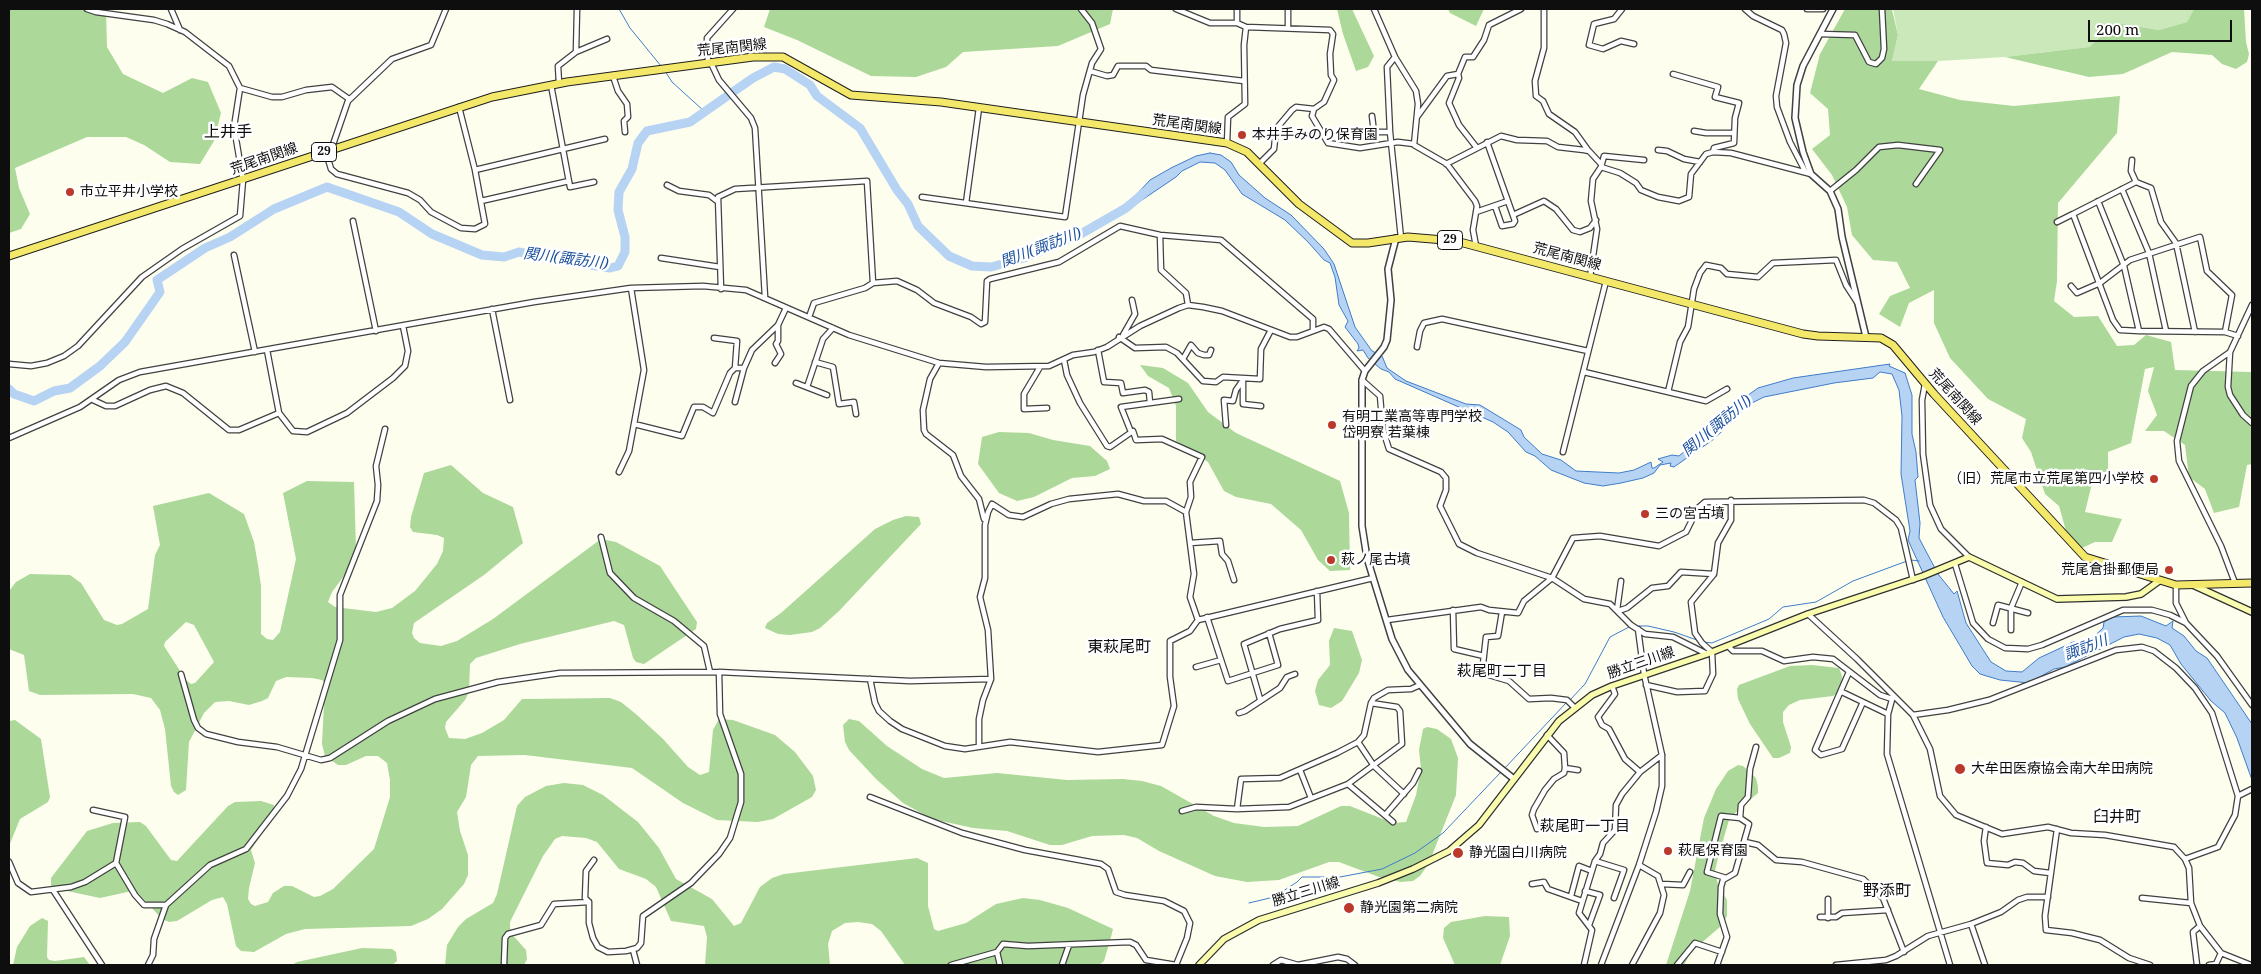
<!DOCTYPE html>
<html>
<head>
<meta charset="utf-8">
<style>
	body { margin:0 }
	#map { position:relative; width:2261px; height:974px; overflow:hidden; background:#fefeef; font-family:"Noto Serif",serif }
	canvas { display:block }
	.frame { position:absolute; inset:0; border:10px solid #0e0e0e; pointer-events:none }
	.scale { position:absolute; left:2088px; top:20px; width:144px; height:22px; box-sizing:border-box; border:2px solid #0e0e0e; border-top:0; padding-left:6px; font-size:15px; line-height:18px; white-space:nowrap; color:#0e0e0e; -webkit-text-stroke:4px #fff; paint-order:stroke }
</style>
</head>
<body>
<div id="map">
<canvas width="2261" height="974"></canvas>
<div class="frame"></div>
<div class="scale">200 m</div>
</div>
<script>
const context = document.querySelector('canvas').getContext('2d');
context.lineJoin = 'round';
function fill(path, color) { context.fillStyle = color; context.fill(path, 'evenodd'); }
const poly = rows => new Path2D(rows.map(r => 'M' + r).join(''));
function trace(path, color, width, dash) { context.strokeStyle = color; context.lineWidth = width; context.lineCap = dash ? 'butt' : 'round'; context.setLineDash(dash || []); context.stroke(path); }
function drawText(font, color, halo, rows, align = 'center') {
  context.font = font + ' "Noto Serif","Noto Sans JP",serif'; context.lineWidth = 5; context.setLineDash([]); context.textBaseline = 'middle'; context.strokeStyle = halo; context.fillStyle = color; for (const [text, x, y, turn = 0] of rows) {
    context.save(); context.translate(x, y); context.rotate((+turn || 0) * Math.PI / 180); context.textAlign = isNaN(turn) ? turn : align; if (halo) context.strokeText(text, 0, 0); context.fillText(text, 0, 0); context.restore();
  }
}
fill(poly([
	[1893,9,2194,9,2187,22,2159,30,2116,23,2089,47,2005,57,1938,61,1892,61,1898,35]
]), '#cbe8ba');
fill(poly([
	[9,9,106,9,107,47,123,74,163,93,192,78,208,82,221,113,214,141,200,164,170,162,144,145,126,137,87,137,15,168,19,188,30,214,21,229,9,233],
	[770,9,1113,9,1110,24,1058,46,963,52,946,67,916,77,871,76,797,40,764,27],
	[1337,9,1352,9,1374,56,1368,67,1356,71,1343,34],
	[1448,9,1484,9,1476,26,1450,13],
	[1845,9,1892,10,1898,35,1892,61,1938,61,1919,89,1960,100,2014,106,2120,96,2117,133,2058,203,2057,281,2054,301,2074,317,2098,316,2117,346,2134,345,2146,335,2171,342,2175,370,2252,372,2252,464,2247,465,2239,507,2214,513,2205,489,2189,477,2185,445,2164,431,2145,431,2157,415,2148,391,2154,367,2145,369,2131,443,2108,452,2108,479,2093,479,2085,512,2122,519,2112,542,2095,542,2082,548,2068,538,2059,506,2045,494,2031,452,2022,438,2026,419,1988,399,1950,358,1934,323,1934,290,1909,303,1900,327,1879,314,1890,296,1910,288,1897,262,1873,260,1852,235,1847,207,1832,175,1812,149,1830,135,1828,109,1810,93,1820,54],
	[2194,9,2244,9,2246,42,2249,54,2247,62,2236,69,2222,64,2212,55,2172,52,2123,74,2089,77,2005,57,2089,47,2116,23,2159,30,2187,22],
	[1140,365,1163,368,1188,383,1208,412,1236,433,1340,481,1349,513,1350,570,1330,571,1318,560,1301,530,1271,504,1236,497,1224,491,1208,462,1176,441,1176,406,1169,388,1148,376],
	[999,432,1029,433,1053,440,1090,446,1107,461,1110,469,1095,476,1072,478,1034,497,1017,501,999,493,978,464,982,437],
	[451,465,483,493,513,507,523,543,484,575,414,623,412,633,414,638,420,643,441,646,457,641,493,619,601,539,616,542,660,566,697,622,696,629,644,664,636,662,633,658,624,625,614,621,520,644,476,658,470,664,469,692,465,700,446,722,445,728,449,738,465,739,482,733,504,720,522,699,610,698,621,702,637,715,663,739,688,767,700,775,709,772,713,730,719,719,733,720,775,735,795,752,813,776,816,790,812,797,773,819,758,822,717,820,683,803,632,768,525,755,478,756,471,765,466,797,457,812,460,831,468,855,468,875,464,884,442,909,428,919,411,926,305,929,286,934,254,952,241,951,236,946,227,904,223,897,212,900,177,921,169,922,162,919,138,893,132,891,100,898,53,888,51,885,51,878,87,831,113,823,140,822,146,826,171,860,177,861,228,806,235,802,261,801,274,805,271,820,251,850,255,863,249,888,248,899,251,904,255,906,268,902,273,893,284,886,292,886,314,897,320,896,333,889,374,849,390,797,390,780,387,763,378,756,366,756,346,765,338,765,325,756,322,744,325,683,322,680,312,678,286,677,276,681,268,698,262,701,249,705,229,701,215,702,204,713,189,742,186,790,178,795,174,792,171,786,165,729,160,710,151,698,133,694,40,695,29,691,24,655,9,649,9,591,16,582,30,574,70,575,81,583,104,620,117,625,122,624,148,609,155,555,160,545,153,506,209,493,244,514,254,542,258,565,261,586,261,634,267,639,273,640,280,632,296,559,283,493,307,481,354,482,356,549,347,572,332,592,328,602,335,607,376,612,392,608,415,591,437,564,443,551,444,538,437,535,413,532,410,527,411,517,424,473],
	[186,622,194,625,214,662,195,683,191,684,186,680,164,646,165,642],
	[906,516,919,517,921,524,839,611,820,628,812,632,790,635,778,634,765,628,767,623,781,613,875,529,893,520],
	[1334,628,1352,631,1362,660,1359,673,1342,701,1331,708,1319,705,1315,691,1318,680,1330,665,1329,641],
	[1812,665,1839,668,1842,676,1841,690,1833,696,1800,700,1789,705,1783,712,1783,722,1791,747,1790,753,1779,758,1773,758,1750,724,1738,699,1737,689,1739,685,1790,666],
	[849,719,859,721,887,746,922,769,944,778,997,773,1067,780,1123,779,1142,781,1161,786,1214,816,1234,823,1264,827,1298,826,1341,806,1350,806,1393,823,1406,822,1416,795,1421,769,1419,750,1423,729,1427,727,1437,729,1451,739,1458,758,1456,795,1429,863,1420,876,1413,881,1401,882,1379,877,1339,862,1329,862,1279,880,1247,882,1215,876,1159,851,1137,838,1124,835,1092,836,1062,845,1050,845,1007,831,973,828,932,819,903,803,876,779,849,750,845,742,843,725],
	[15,720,41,739,50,797,48,802,20,819,9,846,9,721],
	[1738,765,1743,766,1756,778,1758,787,1758,793,1738,810,1729,820,1718,858,1715,871,1718,885,1727,900,1727,916,1721,926,1691,952,1684,965,1666,965,1690,891,1704,818,1716,789,1728,771],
	[564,783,583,785,603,795,638,822,659,848,676,879,712,899,734,926,741,923,760,887,772,878,784,874,917,858,928,863,928,906,934,929,938,931,966,923,996,904,1023,898,1040,900,1068,908,1113,929,1111,937,1104,961,1099,965,905,965,881,931,872,924,858,922,845,923,832,931,828,944,830,965,705,965,707,937,704,926,671,921,656,887,646,879,619,869,597,842,586,838,562,836,555,839,543,856,510,922,510,932,526,950,527,959,524,965,445,965,447,945,458,927,466,919,493,903,497,894,517,806,525,797,546,786],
	[1485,916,1509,917,1510,936,1500,965,1455,965,1443,938,1444,928,1451,922],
	[42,918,48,921,47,957,49,960,55,961,84,957,90,965,13,965,17,947,30,926],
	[362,948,392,949,396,952,397,961,392,965,292,965,297,962]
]), '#acd89a');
const water = poly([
	[1210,153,1221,155,1231,162,1239,175,1265,198,1291,215,1324,249,1334,264,1355,327,1372,351,1382,356,1387,368,1406,381,1466,404,1480,405,1521,430,1524,437,1542,454,1561,460,1576,471,1619,473,1634,470,1651,462,1652,468,1654,468,1663,462,1658,459,1672,455,1679,456,1717,424,1740,401,1758,388,1793,378,1890,364,1889,366,1905,373,1912,395,1912,434,1916,452,1918,477,1915,480,1920,523,1919,538,1938,574,1954,594,1957,591,1966,623,1991,662,2006,671,2022,672,2039,658,2052,652,2073,642,2088,642,2103,628,2104,622,2113,617,2141,616,2166,626,2173,621,2172,628,2184,636,2196,651,2207,658,2252,724,2252,780,2237,738,2225,713,2211,701,2181,664,2170,645,2157,638,2139,634,2124,637,2065,667,2054,669,2029,683,2000,680,1980,674,1972,666,1943,617,1908,540,1910,531,1901,474,1902,416,1899,390,1892,374,1880,372,1873,378,1834,383,1764,397,1750,404,1714,439,1674,467,1670,466,1671,463,1660,465,1654,473,1643,478,1621,483,1603,486,1584,483,1551,470,1535,456,1526,452,1508,432,1493,422,1395,379,1389,372,1381,369,1368,358,1363,350,1357,351,1359,348,1358,344,1345,327,1348,321,1339,305,1335,277,1330,263,1324,260,1308,242,1285,220,1242,194,1225,170,1215,163,1200,162,1182,171,1176,177,1139,202,1135,196,1150,180,1171,168,1196,156,1210,153]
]);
fill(water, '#b6d3f4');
trace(water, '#3f7cc9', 1);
trace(poly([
	[619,9,630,28,661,66],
	[665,71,672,82,704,111],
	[1911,560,1919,561],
	[1636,626,1648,626,1674,632,1697,640],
	[1704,642,1712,643,1769,619,1783,607,1816,602,1853,581,1907,561],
	[1569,701,1585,684,1610,637,1629,627],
	[1504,769,1566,703],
	[1249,903,1274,897,1297,882,1302,877,1340,877,1382,869,1415,853,1443,833,1501,772]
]), '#3f7cc9', 1);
trace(poly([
	[9,389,14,394,34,401,54,391,70,388,100,366,125,342,160,292,157,280,205,248,230,237,274,209,327,187,399,212,432,234,482,255,504,257,519,252,569,262,610,268,618,266,625,252,625,237,618,210,619,192,632,169,638,143,647,131,690,122,753,78,774,67,785,69,810,85,817,96,860,128,897,190,908,204,918,226,949,256,972,266,991,267,1024,258,1079,235,1126,208,1145,192]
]), '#b6d3f4', 9);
const minor = poly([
	[171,9,180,30],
	[446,9,431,45,392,59,348,101,328,159,331,169,337,174,408,193,420,200,431,212,461,228,475,229,485,224,475,170,459,107],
	[1176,9,1210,23,1237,23,1246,27,1330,30,1333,34,1330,54,1331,75,1334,80,1324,102,1314,109,1296,107,1292,110,1276,129,1274,149,1259,164],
	[1374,9,1395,57,1416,91,1418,104,1414,145,1447,164,1475,201,1477,206,1473,230,1476,246],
	[1544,9,1544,48,1535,81,1536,96,1543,101,1549,114,1575,132,1588,150],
	[1622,9,1614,19,1594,24,1589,45,1603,49,1621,41,1634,44],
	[1745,9,1753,16,1782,30,1784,34,1786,43,1776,96,1777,107,1790,142,1805,171],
	[1807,9,1823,9],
	[1237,23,1237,9],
	[1288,28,1288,9],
	[1820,34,1855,35,1869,62,1876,64,1882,58,1884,49,1882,9],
	[576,52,607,39],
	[711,63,719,80,751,118,755,128,765,297],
	[708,64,707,38,733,9],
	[1090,71,1107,76,1113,75,1118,66,1146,66,1151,70,1244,81],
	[1458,74,1459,78,1449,103,1459,125,1477,148],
	[1673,74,1718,87,1715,97,1739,103,1735,118,1734,143,1714,148,1713,152],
	[613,76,618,91,627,104,628,117,624,121,625,132],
	[559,83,558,66,576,52,577,9],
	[551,85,570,187,594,182],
	[240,88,272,97,282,97,306,90,332,87,349,99],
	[1314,109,1312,116,1328,143,1360,148,1398,142,1414,144],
	[1372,116,1374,132,1390,132,1401,238],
	[1417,117,1447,76,1458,74,1465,57,1473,57,1484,40,1489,25,1521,9],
	[1694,131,1706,133,1734,133],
	[1390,132,1387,67,1395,57],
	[1487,142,1515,221,1513,224,1502,226,1495,206],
	[1227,143,1228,117,1245,104,1244,45,1246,27],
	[1658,150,1667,151,1684,159,1700,162],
	[2132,160,2131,171,2136,182],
	[1446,164,1501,136,1517,140,1547,141,1558,147,1584,150,1589,151,1601,164],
	[1601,167,1620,173,1636,183,1641,190,1658,197,1679,201,1689,197,1691,174,1706,154,1713,152,1731,153,1811,174],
	[475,170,605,139],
	[667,185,679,191,709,195,717,201],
	[2122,189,2149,253,2166,331],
	[1830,191,1856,170,1879,147,1898,145,1940,150,1916,184],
	[922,197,1065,217,1083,95,1092,63,1101,49,1092,23,1081,9],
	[481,201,569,181],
	[2098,201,2124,266,2139,331],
	[966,203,979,108],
	[1476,212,1508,201],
	[1513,215,1544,201,1556,209,1573,230,1580,232,1590,228,1596,220],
	[353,221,376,331],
	[2057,222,2073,214],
	[1160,235,1161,270,1186,293,1188,305],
	[234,255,255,352],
	[661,258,720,267],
	[1590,277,1597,229,1591,201,1593,179,1601,167,1604,156,1644,160],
	[2071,286,2077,293,2100,283,2130,260,2200,237,2207,271,2232,295,2225,332],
	[721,289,718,197,735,189,867,181,873,283],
	[492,309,510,400],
	[809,317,814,303,865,288,873,283,897,281,917,290,934,303,971,317,981,324,985,322,987,281,990,279,1059,262,1120,226,1160,235,1221,240,1313,319,1313,330],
	[2195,332,2176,243,2161,222,2151,188,2136,182,2073,214,2113,320,2120,330,2139,331,2225,332,2238,336],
	[1123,335,1135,314,1132,300],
	[1119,337,1135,348,1166,347,1177,353,1203,381,1216,382,1223,377,1260,379,1261,349,1271,330],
	[714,338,737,341,735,368],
	[1417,347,1420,331,1424,323,1442,319,1588,351],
	[267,350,279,413,293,431,307,432,347,413,393,378,405,366,408,351,403,326],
	[1098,350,1104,382,1121,383,1123,393,1145,390,1149,392,1150,403],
	[2230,352,2228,387,2230,395,2243,415,2252,423],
	[1183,359,1191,345,1198,353,1204,355,1209,355,1211,350],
	[1064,360,1067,375,1080,403,1107,446,1110,447,1133,431,1136,440,1162,439,1202,457,1190,482,1191,497,1186,512],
	[815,362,833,367,839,404,854,402,856,414],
	[775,363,781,354,776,344,778,341,778,325],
	[939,363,930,379,923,410,924,430,926,434,953,455,961,476,979,499,984,519],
	[9,364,31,366,47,363,64,356,78,346,142,277,182,249,240,216,243,180,234,127,240,88,229,66,185,32,167,24,154,20,96,12,87,9],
	[1040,367,1024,394,1024,409,1047,408],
	[1584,372,1706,401,1727,389],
	[1362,380,1380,396,1383,430,1389,449,1441,472,1446,478,1446,490,1440,506,1459,544,1477,553,1552,578,1584,599,1610,604,1631,625,1645,634,1673,637,1707,654],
	[1243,381,1243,404,1261,406],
	[796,383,827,395],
	[1925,384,1922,400,1923,454,1930,505,1941,529,1969,557],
	[807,387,823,339,833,328],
	[1668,392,1680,342,1688,327,1694,289,1700,273,1706,265,1721,268,1727,274,1758,277,1773,263,1836,260,1846,285,1857,302],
	[93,400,106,406,115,406,150,390,166,386,183,393,229,430,239,430,279,413],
	[735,402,744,368],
	[634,424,682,436,694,407,703,407,713,413,730,373,735,368,744,368,752,350,778,325,786,308],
	[1226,425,1224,400,1233,401,1236,390,1243,380],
	[1131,432,1121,407,1179,399],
	[9,438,80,407,119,380,140,372,534,302,631,288,703,286,746,290,849,335,939,363,986,367,1049,366,1073,355,1094,352,1107,347,1140,326,1179,308,1188,305,1203,307,1222,311,1290,337,1297,337,1324,327,1329,329,1365,371],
	[1563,452,1606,281],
	[619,472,629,451,644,370,631,288],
	[601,537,610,573,634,598,674,621,704,646,710,672],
	[1190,543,1220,541,1222,554,1228,561,1234,580],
	[1955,564,1973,623,1988,639,2005,648,2028,649,2042,645,2123,610,2152,610,2170,615,2186,623],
	[2235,583,2221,546,2179,461,2177,441,2191,386,2203,371,2230,352,2252,305],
	[2176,585,2176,603,2186,623,2217,656,2252,705],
	[1453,610,1454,649,1484,656],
	[1617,610,1621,581],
	[1618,611,1627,608,1652,588,1668,586,1681,572,1714,574],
	[1502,612,1498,636,1486,637,1482,673,1509,681,1529,699,1551,698,1567,700,1574,707],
	[1808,614,1857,659,1913,715,1930,749,1940,796,1956,815,2002,834,2048,827,2071,833,2105,835,2174,847,2185,859,2189,868,2191,903,2200,926,2221,953,2251,965],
	[1207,617,1228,681,1278,665,1269,633],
	[1387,620,1481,607,1489,610,1518,613,1524,601,1552,578,1573,538,1600,536,1659,546,1686,532,1698,508,1705,502,1864,500,1874,503,1896,520,1901,528,1913,580],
	[1993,623,1998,605,2028,613],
	[2011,630,2011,608,2022,582],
	[1728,646,1733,651,1762,651,1784,661,1813,657,1833,659,1880,695,1892,699],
	[1196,667,1221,660],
	[1849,672,1815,750,1821,755,1842,749,1863,702],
	[181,674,194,720,198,728,206,734,238,742,277,747,321,760,330,758,388,721,435,699,498,682,560,673,719,672,910,681,991,679],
	[870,679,875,703,879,711,890,721,902,729,945,746,965,749,1010,742,1098,752,1162,745,1174,706,1170,677,1170,641,1190,631,1198,620,1373,578],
	[1646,685,1677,692,1705,691,1713,674,1712,652,1702,643,1695,633,1691,602,1714,574,1718,543,1731,520,1731,500],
	[1612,686,1615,694,1598,717,1602,725,1609,729,1625,759,1640,772],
	[1842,692,1888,714],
	[1893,696,1888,714,1887,754,1950,965],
	[1260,699,1244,644,1280,629,1318,620,1317,591],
	[1371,703,1397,707,1400,711,1402,744,1348,784,1289,807,1237,809,1241,779,1280,778,1337,753,1358,742,1364,735,1371,703,1374,698,1388,690,1411,689,1420,685],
	[1239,713,1245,711,1280,688,1287,677,1295,674],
	[1913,715,1948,710,1989,700,2116,650,2142,647,2154,651,2176,668,2195,688,2212,713,2238,796,2235,815,2218,847,2185,859],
	[1547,735,1564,753,1565,768,1578,770],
	[1358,742,1374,766,1404,794],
	[979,746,979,719,983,700,991,679,988,630,980,597,985,578,985,525,988,512,992,504,1009,515,1023,517,1051,504,1069,499,1118,494,1144,501,1166,501,1186,512,1194,574,1190,597,1198,620],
	[1300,770,1311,798],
	[1348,784,1393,822],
	[2238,796,2252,789],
	[870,797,962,833,1025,850,1101,864,1108,869,1116,892,1125,895,1164,901,1184,911,1190,923,1187,938,1176,965],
	[93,810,125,817,116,863,135,895,144,905,166,905],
	[1182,811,1196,807,1237,809],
	[1386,814,1413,783,1419,771],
	[1986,827,1984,841,1987,863,2008,865,2015,862,2023,863,2034,871,2050,873],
	[1537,829,1532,815,1534,809,1545,790,1554,779,1564,773,1565,768],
	[2057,829,2045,916,2046,930,2072,933,2100,940,2129,958,2150,965],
	[1745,842,1758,845,1776,860,1802,862,1863,879,1883,898,1904,952],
	[594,860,586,871,585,898,589,902,589,923,593,938,598,947,608,952,626,951,637,948,641,943,643,916,691,883,719,854,730,838,741,802,741,774,720,714,719,672],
	[1595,861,1600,854,1603,843,1615,830,1616,805,1622,794,1640,772,1662,755],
	[9,862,18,883,31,892,71,887,85,882,116,863],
	[1726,878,1707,872,1721,816,1740,818],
	[1532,884,1544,882,1548,889,1582,901],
	[1662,884,1683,885,1690,872],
	[53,890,102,965],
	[1585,891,1600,895,1589,925],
	[1571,896,1579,866,1592,871],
	[2142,898,2191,903],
	[1820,917,1836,917,1842,913,1888,910],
	[1828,918,1828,899],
	[1971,924,2001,912,2018,900,2027,897,2048,897],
	[633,950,637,965],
	[997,952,1000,965],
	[148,965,153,955,154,939,166,905,210,865,246,849,287,796,301,769,340,640,340,595,377,501,378,485,376,466,385,429],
	[504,965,505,938,508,934,541,925,554,904,589,902],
	[951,965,997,952,1003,944,1028,946,1130,942,1136,945,1146,960,1176,965],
	[1062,965,1069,945],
	[1273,965,1281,960,1298,965,1338,957,1347,959,1355,965],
	[1584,965,1592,930,1579,913,1595,861,1624,870,1614,898],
	[1601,965,1639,865,1656,812,1662,786,1662,755,1644,674,1638,629],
	[1632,965,1660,913,1664,895,1658,876,1639,865],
	[1677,965,1695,943,1722,952],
	[1717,965,1727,937,1720,914,1721,887,1723,880,1735,873,1749,824,1740,818,1741,805,1748,797,1750,769,1756,747],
	[1836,965,1886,960,1896,956,1928,936,1971,924,1985,965],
	[2197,965,2193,932,2200,926],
	[2209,965,2216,964,2221,953]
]);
const tertiary = poly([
	[1833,9,1803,66,1797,85,1795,118,1803,152,1811,174,1830,191,1838,209,1842,237,1866,337],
	[1396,238,1388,269,1391,300,1387,340,1384,347,1365,371,1362,380,1362,526,1367,558,1392,639,1408,670,1470,744,1514,779]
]);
const secondary = poly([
	[2193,585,2252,612],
	[1199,965,1224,939,1259,920,1378,883,1413,869,1449,851,1479,825,1559,721,1592,695,1612,686,1707,654,1808,614,1923,576,1969,557,2057,599,2126,597,2141,594,2159,581]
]);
const primary = poly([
	[9,256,492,97,567,82,753,57,783,57,851,95,941,102,1227,143,1247,152,1299,204,1352,243,1368,243,1408,237,1456,241,1803,334,1818,336,1881,338,1893,345,1934,394,2085,557,2176,585,2252,583]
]);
trace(minor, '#414141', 7);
trace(tertiary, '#414141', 8);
trace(secondary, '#303030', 8);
trace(primary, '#1f1f1f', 9);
trace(minor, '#fff', 4.5);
trace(tertiary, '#fff', 5);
trace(secondary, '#f9fcad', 5.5);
trace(primary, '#f4e86a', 7);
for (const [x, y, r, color] of [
	[1242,135,5,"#ba392a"],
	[70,192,5,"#ba392a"],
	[1332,425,5,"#ba392a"],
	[2154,479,5,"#ba392a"],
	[1645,514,5,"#ba392a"],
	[1331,560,5,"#ba392a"],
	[2169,570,5,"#ba392a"],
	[1960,769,6,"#ba392a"],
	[1668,851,5,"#ba392a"],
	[1458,853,6,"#ba392a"],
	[1349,908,6,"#ba392a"]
]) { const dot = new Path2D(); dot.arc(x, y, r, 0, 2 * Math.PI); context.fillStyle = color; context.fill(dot); trace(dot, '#fff', 2); }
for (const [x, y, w] of [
	[324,152,25],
	[1450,240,25]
]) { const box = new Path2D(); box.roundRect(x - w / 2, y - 9.5, w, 19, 4); context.fillStyle = '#fff'; context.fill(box); trace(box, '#0e0e0e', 1); }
drawText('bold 12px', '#0e0e0e', null, [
	["29",324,152],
	["29",1450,240]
]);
drawText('14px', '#0e0e0e', '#fff', [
	["荒尾南関線",732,48,-6],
	["荒尾南関線",1187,125,8],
	["荒尾南関線",264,159,-19],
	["荒尾南関線",1567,257,15],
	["荒尾南関線",1955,397,48],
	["勝立三川線",1641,663,-19],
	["勝立三川線",1306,892,-17]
]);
drawText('14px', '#0e0e0e', '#fff', [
	["本井手みのり保育園",1252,135],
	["市立平井小学校",80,192],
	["有明工業高等専門学校",1342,417],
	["岱明寮 若葉棟",1342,433],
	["（旧）荒尾市立荒尾第四小学校",2144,479,"right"],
	["三の宮古墳",1655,514],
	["萩ノ尾古墳",1341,560],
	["荒尾倉掛郵便局",2159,570,"right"],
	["大牟田医療協会南大牟田病院",1971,769],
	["萩尾保育園",1678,851],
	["静光園白川病院",1469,853],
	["静光園第二病院",1360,908]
], 'left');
drawText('italic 15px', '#1b509c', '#fff', [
	["関川(諏訪川)",1041,248,-21],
	["関川(諏訪川)",566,259,7],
	["関川(諏訪川)",1717,426,-40],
	["諏訪川",2086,648,-21]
]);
drawText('15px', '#0e0e0e', '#fff', [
	["萩尾町二丁目",1502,672],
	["萩尾町一丁目",1585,827]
]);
drawText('16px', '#0e0e0e', '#fff', [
	["上井手",228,132],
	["東萩尾町",1119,647],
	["臼井町",2117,817],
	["野添町",1887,891]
]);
</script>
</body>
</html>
